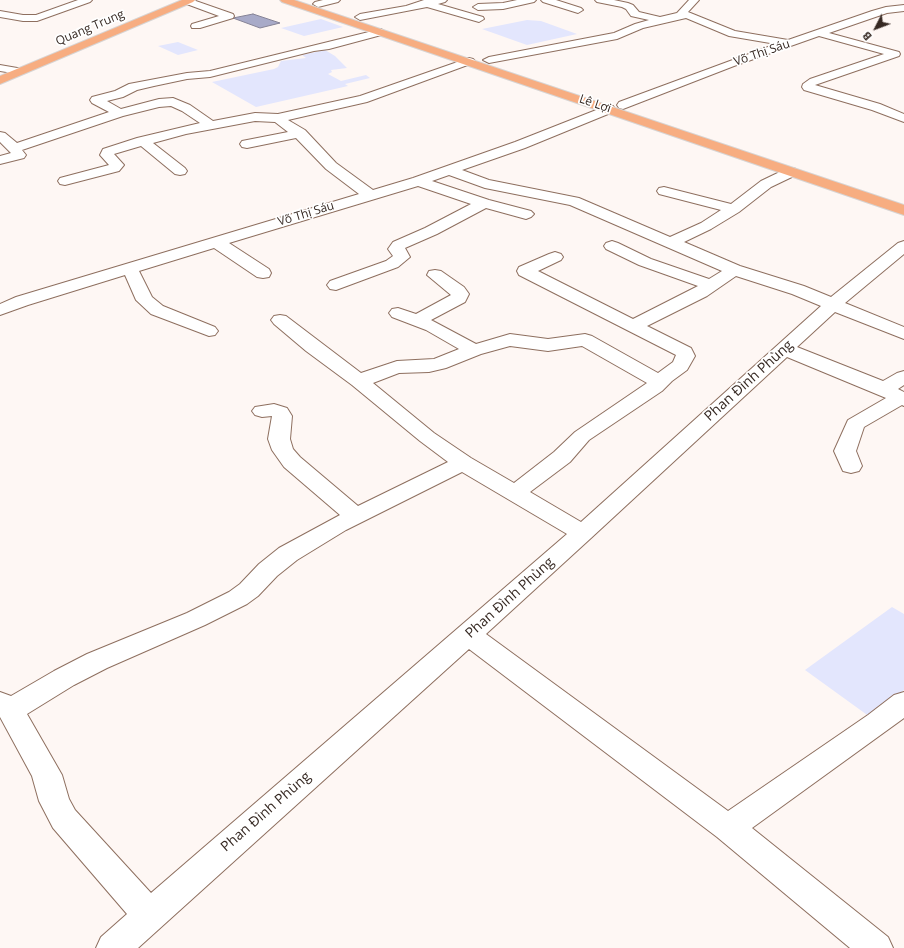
<!DOCTYPE html>
<html>
<head>
<meta charset="utf-8">
<style>
	body { margin:0 }
	#map { position:relative; width:904px; height:948px; overflow:hidden; background:#fef7f4; font-family:"Open Sans",sans-serif }
	canvas { display:block }
	.north { position:absolute; left:856px; top:8px; width:40px; height:40px; -webkit-text-stroke:3px #fff; paint-order:stroke; rotate:228deg; font-size:11px; font-weight:700; line-height:16px; text-align:center; color:#362923 }
	.north::after { content:''; display:block; margin:auto; width:14px; height:18px; background:#362923; clip-path:polygon(50% 0,100% 100%,50% 72%,0 100%) }
</style>
</head>
<body>
<div id="map">
<canvas width="904" height="948"></canvas>
<div class="north">B</div>
</div>
<script>
const context = document.querySelector('canvas').getContext('2d');
context.lineJoin = 'round';
function fill(path, color) { context.fillStyle = color; context.fill(path, 'evenodd'); }
const poly = rows => new Path2D(rows.map(r => 'M' + r).join(''));
function trace(path, color, width, dash) { context.strokeStyle = color; context.lineWidth = width; context.lineCap = dash ? 'butt' : 'round'; context.setLineDash(dash || []); context.stroke(path); }
function drawText(font, color, halo, rows, align = 'center') {
  context.font = font + ' "Open Sans",sans-serif'; context.lineWidth = 3.5; context.setLineDash([]); context.textBaseline = 'middle'; context.strokeStyle = halo; context.fillStyle = color; for (const [text, x, y, turn = 0] of rows) {
    context.save(); context.translate(x, y); context.rotate((+turn || 0) * Math.PI / 180); context.textAlign = isNaN(turn) ? turn : align; if (halo) context.strokeText(text, 0, 0); context.fillText(text, 0, 0); context.restore();
  }
}
fill(poly([
	[321,19,343,27,304,36,281,28],
	[527,20,541,21,577,34,527,45,482,29],
	[178,42,198,50,178,55,158,46],
	[325,50,335,56,347,68,331,70,332,72,328,74,341,81,366,75,370,78,345,84,348,86,256,107,212,82,274,69,278,67,281,61,306,58,302,55],
	[892,607,904,614,904,690,870,717,805,670]
]), '#e3e6fd');
const water = poly([
	[253,14,280,23,260,28,233,18,253,14]
]);
fill(water, '#a8aac8');
trace(water, '#868396', 1);
const minor = poly([
	[78,0,92,0,90,2,37,21,23,21,0,17,0,11,23,15,36,15,78,0],
	[183,0,193,0,233,14,234,16,233,18,200,28,192,28,191,26,192,24,219,16,184,3,183,0],
	[323,0,340,0,338,2,318,7,313,4,315,2,323,0],
	[424,0,447,0,445,2,438,4,483,17,484,19,479,22,427,7,360,20,355,17,360,14,406,6,424,0],
	[517,0,536,0,534,2,503,9,478,10,473,7,478,4,503,3,517,0],
	[541,0,556,0,581,8,583,10,578,13,543,2,541,0],
	[595,0,614,0,628,3,633,5,639,12,660,17,677,13,689,0,699,0,688,12,735,31,788,40,872,11,886,7,904,5,904,11,887,13,829,33,899,52,900,54,899,56,815,85,880,104,904,114,904,122,872,110,804,90,802,87,803,84,810,79,884,54,819,36,734,66,623,109,619,108,617,105,619,102,776,44,729,36,686,18,643,28,617,39,489,63,483,60,489,57,614,33,635,24,649,20,631,16,626,9,622,7,597,2,595,0],
	[381,29,386,32,385,34,329,49,314,51,210,77,187,79,154,86,137,90,123,97,107,101,121,109,159,99,173,98,190,105,213,121,255,113,278,114,360,96,469,58,473,59,475,61,473,63,367,102,288,120,305,130,336,163,373,190,413,178,515,142,609,105,613,106,615,109,613,112,525,148,462,170,489,180,579,198,670,237,701,223,721,210,659,194,657,191,659,188,664,187,731,204,761,181,786,169,791,168,796,169,798,172,796,175,771,187,739,212,711,229,684,242,740,266,804,286,831,297,898,243,904,241,904,254,845,303,904,327,904,339,835,312,797,347,883,381,897,373,904,371,904,385,898,389,904,392,904,406,902,405,864,427,856,451,862,466,859,471,851,473,843,471,834,451,848,420,886,398,787,357,591,538,486,634,728,811,868,715,894,695,904,692,904,718,752,828,888,937,893,948,850,948,717,837,469,649,138,948,96,948,101,937,127,914,53,828,39,801,32,776,0,717,0,692,11,696,54,671,87,654,187,613,229,592,240,584,259,564,279,548,340,515,284,467,272,450,268,439,272,416,262,417,255,415,252,411,255,407,274,404,287,408,292,416,290,439,293,449,300,457,358,506,448,462,420,441,352,385,306,351,274,324,271,320,274,316,280,315,286,316,361,373,397,361,434,359,459,349,426,330,392,317,389,313,392,309,398,308,416,314,451,295,427,275,429,271,435,270,441,271,464,287,469,294,465,302,431,320,476,344,510,334,548,339,585,334,592,336,658,373,673,362,676,355,519,275,517,271,519,267,549,254,555,252,561,254,563,257,561,260,538,271,633,319,698,286,639,265,606,249,604,246,606,243,612,241,618,243,651,259,709,279,722,271,570,205,485,188,449,175,432,181,489,200,531,211,534,214,531,217,526,219,486,208,437,234,405,248,410,257,398,267,336,290,330,289,327,285,330,281,386,261,393,256,388,249,393,242,425,228,471,204,418,186,229,243,269,269,271,273,269,277,263,278,257,277,214,248,139,271,152,297,163,306,215,327,218,331,215,335,209,336,151,314,136,300,125,275,28,305,0,315,0,304,16,297,359,194,326,169,296,138,247,148,242,147,240,144,242,141,288,132,275,122,255,121,186,134,153,143,185,168,187,171,185,174,180,175,175,174,141,146,114,154,124,165,119,171,65,185,60,184,58,181,60,178,109,165,100,155,103,149,137,138,200,123,182,111,171,106,159,107,123,116,22,150,26,155,24,158,0,164,0,156,11,153,0,142,0,132,5,133,17,143,109,112,92,103,90,100,92,97,115,91,129,84,187,73,210,71,381,29],
	[736,276,792,294,821,306,581,522,530,492,570,462,589,440,662,391,672,381,687,370,695,356,691,348,647,326,707,296,736,276],
	[510,346,548,351,582,346,647,383,575,432,554,452,514,483,471,458,434,433,373,383,399,373,429,372,446,368,481,354,510,346],
	[462,472,567,534,151,893,75,810,69,799,62,775,27,714,74,685,107,668,205,625,247,604,258,596,277,576,297,560,346,530,462,472],
	[0,65,23,69,25,71,23,73,19,74,0,71,0,65]
]);
const major = poly([
	[182,0,195,0,193,2,0,84,0,76,182,0],
	[280,0,294,0,904,205,904,215,282,2,280,0]
]);
trace(minor, '#8e6f5f', 2);
trace(major, '#d7d4d3', 2);
fill(minor, '#fff');
fill(major, '#f7ad81');
drawText('12px', '#362923', '#fff', [
	["Quang Trung",90,28,-23],
	["Võ Thị Sáu",762,53,-19],
	["Lê Lợi",595,104,19],
	["Võ Thị Sáu",306,214,-17]
]);
drawText('14px', '#362923', '#fff', [
	["Phan Đình Phùng",749,381,-42],
	["Phan Đình Phùng",510,598,-42],
	["Phan Đình Phùng",266,812,-41]
]);
</script>
</body>
</html>
